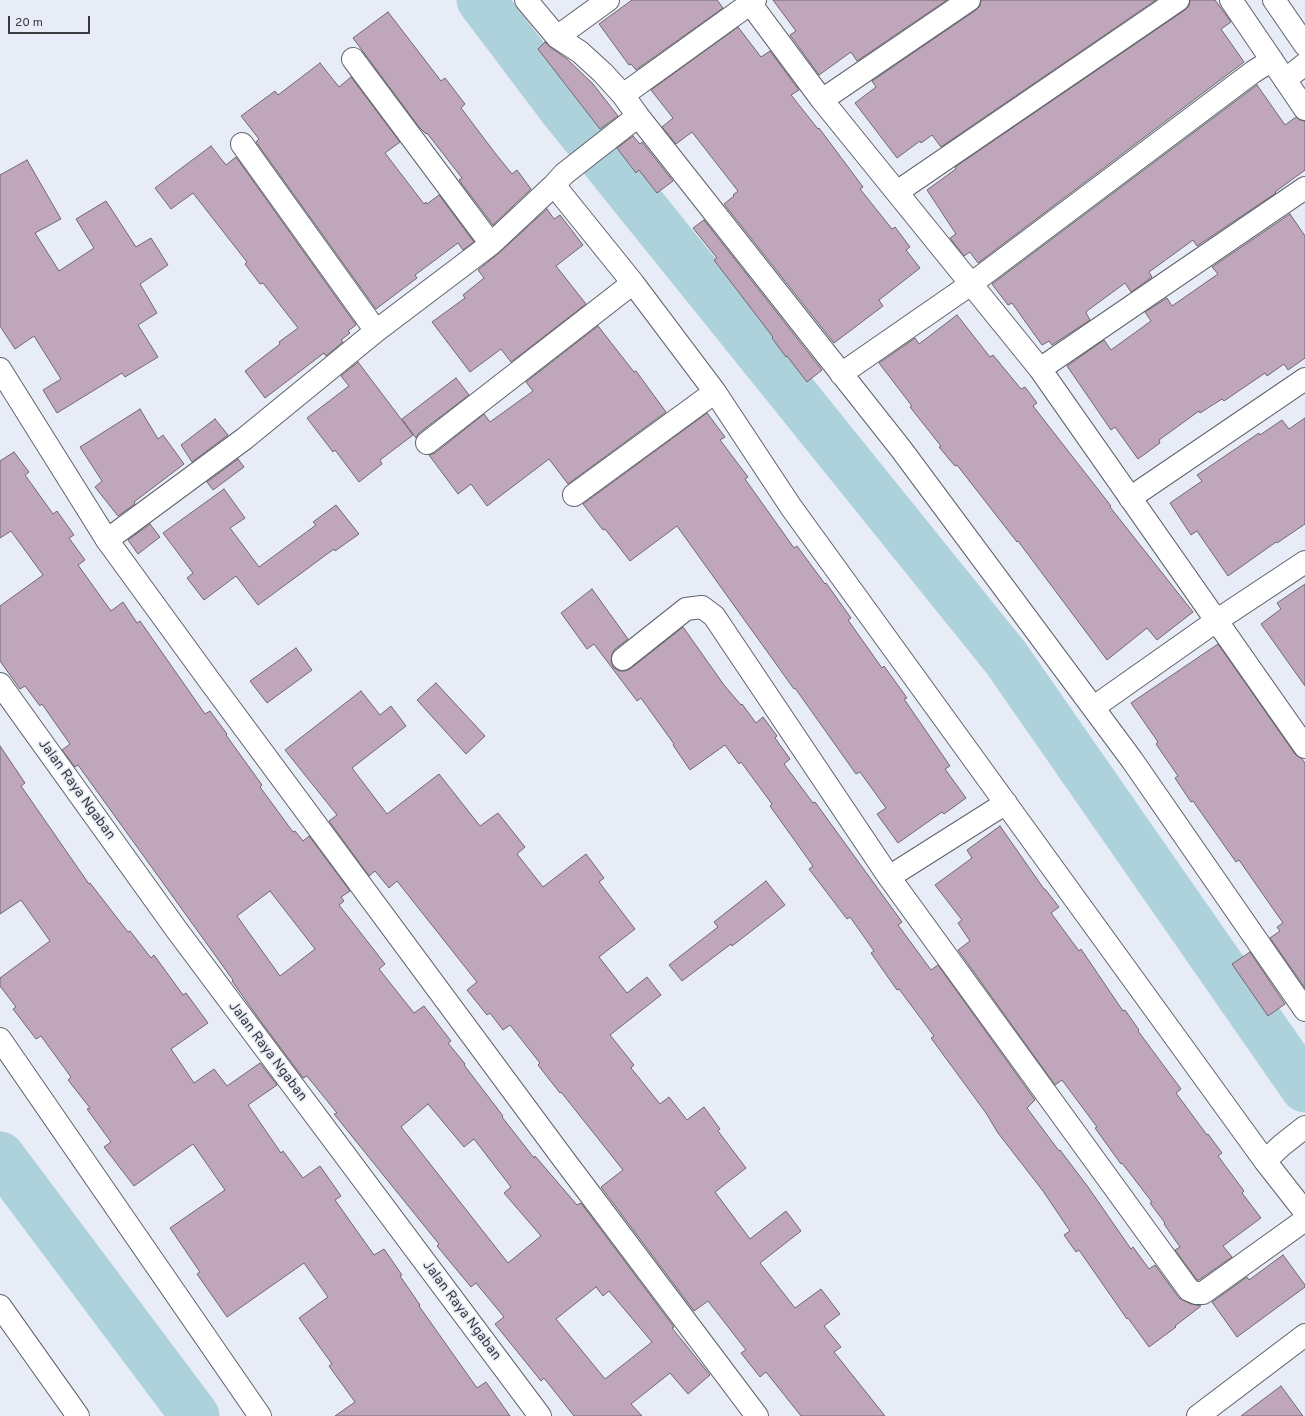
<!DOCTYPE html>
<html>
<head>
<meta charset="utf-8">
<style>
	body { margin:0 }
	#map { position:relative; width:1305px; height:1416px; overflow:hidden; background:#e8ecf7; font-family:Overpass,sans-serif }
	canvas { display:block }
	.scale { position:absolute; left:8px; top:16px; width:82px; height:18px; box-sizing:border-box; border:2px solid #393a3e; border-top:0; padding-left:5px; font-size:12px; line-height:14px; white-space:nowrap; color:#393a3e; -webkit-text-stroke:3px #e8ecf7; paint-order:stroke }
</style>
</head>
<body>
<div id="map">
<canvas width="1305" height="1416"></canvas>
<div class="scale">20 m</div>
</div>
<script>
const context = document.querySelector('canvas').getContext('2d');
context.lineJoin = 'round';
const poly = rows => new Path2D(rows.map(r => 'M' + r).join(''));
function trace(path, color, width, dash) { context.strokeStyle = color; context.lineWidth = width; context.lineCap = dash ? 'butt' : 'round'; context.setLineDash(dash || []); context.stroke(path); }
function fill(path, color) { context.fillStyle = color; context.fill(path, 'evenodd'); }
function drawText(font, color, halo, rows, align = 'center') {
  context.font = font + ' Overpass,sans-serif'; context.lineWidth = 3.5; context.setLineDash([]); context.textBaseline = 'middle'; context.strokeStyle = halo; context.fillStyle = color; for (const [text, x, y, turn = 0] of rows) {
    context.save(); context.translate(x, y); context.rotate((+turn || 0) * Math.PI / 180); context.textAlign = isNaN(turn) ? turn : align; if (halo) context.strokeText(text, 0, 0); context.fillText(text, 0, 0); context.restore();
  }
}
trace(poly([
	[481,0,561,106,1006,658,1305,1088],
	[0,1156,195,1416]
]), '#add2dc', 49);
const building = poly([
	[632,0,717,0,723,8,636,70,631,64,629,65,599,24,632,0],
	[773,0,947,0,857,61,851,52,819,75,790,35,796,31,773,0],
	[981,0,1156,0,941,147,932,135,921,143,920,141,897,158,855,103,876,87,872,81,976,10,980,6,981,0],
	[1190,0,1215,0,1231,22,1221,29,1244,62,978,263,970,252,964,256,950,238,956,234,927,190,956,169,955,167,1185,10,1189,6,1190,0],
	[388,12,441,81,445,78,465,104,461,108,495,153,512,174,517,170,531,189,493,225,459,180,462,178,427,133,426,134,419,127,353,38,388,12],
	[738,27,761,57,770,51,799,90,791,95,818,129,819,128,863,187,860,189,892,229,895,227,910,247,906,250,920,268,879,300,883,306,834,343,724,204,734,196,733,195,738,191,692,132,676,144,662,127,673,118,651,90,738,27],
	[545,42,550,47,567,59,593,84,618,116,600,129,538,49,545,42],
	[320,63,339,87,351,77,400,142,385,153,424,204,426,202,427,204,439,195,474,242,463,250,458,243,415,275,417,278,376,309,256,142,259,139,241,116,275,91,278,95,320,63],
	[1257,85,1285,125,1296,117,1300,120,1305,121,1305,170,1275,192,1276,193,1197,246,1193,240,1149,272,1152,277,1131,292,1125,283,1087,311,1086,313,1090,320,1052,345,1049,341,1042,345,1012,303,1008,305,992,284,1257,85],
	[633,136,640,144,642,142,673,181,657,193,639,170,636,173,617,148,633,136],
	[211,146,226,165,236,157,356,325,348,331,350,333,341,340,343,342,326,356,324,353,265,398,245,371,280,344,279,342,298,328,263,283,260,284,245,264,247,262,193,193,171,209,155,188,211,146],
	[27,160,61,219,35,233,59,271,94,248,76,219,106,201,136,247,151,238,168,265,140,284,157,313,138,325,158,357,125,377,122,373,57,413,43,390,61,379,34,336,15,349,0,326,0,175,27,160],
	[547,209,554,219,560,215,583,245,556,266,586,304,511,362,501,349,470,372,432,322,465,298,463,295,484,278,478,270,499,253,547,209],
	[1290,214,1305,236,1305,358,1288,370,1284,364,1267,376,1265,373,1224,401,1222,399,1200,413,1199,411,1159,440,1160,443,1138,459,1115,427,1111,430,1067,366,1104,340,1111,350,1151,321,1145,312,1167,298,1172,306,1218,274,1212,267,1290,214],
	[704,220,822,370,807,382,787,356,786,357,772,338,773,337,714,260,717,258,693,228,704,220],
	[957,315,990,357,993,355,1021,389,1025,387,1037,403,1033,406,1111,506,1110,507,1193,612,1157,640,1147,628,1107,660,1018,541,1017,542,957,465,955,466,939,447,941,446,910,407,912,406,879,363,915,338,919,344,957,315],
	[598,326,634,372,636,371,666,412,568,484,549,459,487,506,471,484,458,494,429,455,435,453,484,414,490,422,533,391,526,382,598,326],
	[358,362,413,435,380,460,382,464,359,482,335,450,333,452,307,418,349,386,341,376,358,362],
	[456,378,469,395,419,433,416,438,402,419,456,378],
	[140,409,158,439,163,435,184,464,134,502,135,504,118,516,95,487,102,481,80,447,140,409],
	[707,413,725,437,720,440,748,477,745,479,794,548,797,546,825,584,826,583,851,618,848,620,882,668,884,666,907,698,904,699,950,766,945,769,966,798,944,814,942,812,898,843,877,814,886,808,860,772,856,774,795,688,794,689,677,526,630,561,605,529,603,530,583,504,707,413],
	[1305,418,1305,524,1277,543,1276,542,1228,576,1197,531,1191,535,1170,503,1202,481,1197,475,1259,433,1260,435,1282,420,1289,429,1305,418],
	[215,419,228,435,192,462,181,445,215,419],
	[14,452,29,472,25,475,53,514,57,511,74,535,69,538,85,560,78,565,111,611,123,602,137,623,140,621,205,714,210,711,227,734,226,735,262,785,260,787,293,832,295,831,303,841,309,836,350,891,341,897,344,901,339,905,385,964,379,969,414,1013,424,1006,451,1041,448,1043,465,1064,464,1065,503,1116,502,1117,534,1158,535,1156,577,1205,581,1203,674,1327,672,1328,710,1375,688,1394,670,1373,631,1404,642,1416,574,1416,544,1378,541,1381,495,1324,504,1317,476,1283,471,1287,437,1246,439,1244,334,1114,337,1113,307,1076,303,1078,259,1019,232,981,233,980,78,765,75,767,62,750,70,744,42,704,40,706,25,686,20,689,0,661,0,606,43,575,11,531,0,538,0,461,14,452],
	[270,891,315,949,280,976,237,916,270,891],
	[428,1104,464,1147,474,1139,511,1187,504,1193,541,1236,508,1263,401,1127,428,1104],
	[596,1287,603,1296,609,1291,652,1342,605,1379,556,1319,596,1287],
	[238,459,244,467,213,490,207,482,238,459],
	[224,489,245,518,230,528,259,567,316,525,313,522,336,505,359,534,335,551,334,549,258,605,236,576,204,600,187,578,193,573,163,533,224,489],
	[150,524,160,537,138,554,128,540,150,524],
	[1305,584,1305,686,1261,624,1281,609,1277,603,1305,584],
	[592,589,628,639,615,649,612,654,611,661,613,667,619,671,625,671,630,669,683,627,724,685,741,705,742,704,756,723,763,717,777,736,775,738,790,759,784,764,813,803,815,802,902,922,898,925,931,970,938,965,1035,1100,1027,1108,1059,1151,1060,1150,1088,1187,1131,1249,1133,1247,1149,1269,1155,1265,1179,1298,1191,1304,1201,1306,1175,1326,1176,1327,1149,1347,1128,1318,1127,1319,1079,1250,1076,1252,1064,1235,1070,1231,1043,1191,998,1133,986,1113,931,1038,934,1036,899,989,897,990,871,953,874,951,850,917,847,919,809,869,813,866,770,806,772,804,741,762,739,764,725,745,690,770,673,745,674,744,641,698,637,701,594,644,587,649,561,613,592,589],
	[1218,644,1295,754,1302,759,1305,763,1305,988,1270,938,1280,931,1277,927,1283,923,1239,860,1236,862,1193,801,1191,802,1175,778,1178,776,1156,744,1158,742,1131,703,1218,644],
	[296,648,312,670,267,703,250,681,296,648],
	[436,683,485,736,466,754,417,700,436,683],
	[361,691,380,715,391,706,406,726,352,768,387,814,439,774,480,826,498,813,525,847,517,854,543,887,586,854,604,878,599,882,635,929,599,957,627,993,647,977,661,995,610,1035,634,1065,631,1068,660,1104,669,1097,687,1120,704,1107,720,1129,718,1131,746,1168,715,1192,750,1239,786,1211,801,1231,760,1263,795,1308,821,1289,840,1314,824,1326,841,1347,834,1352,885,1416,801,1416,766,1372,760,1377,741,1353,746,1350,708,1301,694,1311,601,1187,623,1170,561,1092,560,1093,538,1065,540,1063,510,1025,503,1030,490,1013,487,1015,467,990,477,982,397,881,389,888,375,871,369,876,329,821,337,815,285,750,361,691],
	[0,746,25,783,21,786,89,884,90,883,128,932,130,931,151,958,154,955,183,995,186,993,208,1023,171,1049,194,1083,214,1069,227,1086,260,1063,277,1085,248,1105,281,1153,283,1151,303,1178,320,1166,341,1196,335,1200,374,1255,384,1249,402,1275,400,1276,420,1305,419,1306,477,1388,486,1382,510,1416,335,1416,355,1402,329,1366,332,1364,299,1318,328,1297,304,1263,227,1317,197,1274,200,1272,170,1228,225,1190,193,1144,134,1186,104,1147,111,1142,87,1109,90,1108,68,1080,71,1077,41,1036,36,1039,13,1009,16,1007,0,986,0,978,50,941,21,900,0,914,0,746],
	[1000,826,1044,889,1045,889,1059,907,1051,913,1079,951,1081,949,1123,1011,1125,1010,1139,1030,1138,1031,1181,1089,1176,1093,1207,1135,1208,1134,1222,1153,1218,1156,1244,1191,1242,1193,1261,1218,1223,1246,1232,1257,1199,1280,1197,1280,1175,1250,1180,1247,1164,1224,1165,1223,1150,1203,1152,1202,1122,1163,1121,1164,1095,1128,1097,1127,1062,1080,1055,1085,958,950,970,941,958,923,962,920,935,885,972,858,967,850,1000,826],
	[766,881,785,905,732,946,731,944,682,981,669,965,718,927,714,922,766,881],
	[1250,952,1285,1004,1268,1016,1232,964,1250,952],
	[1283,1255,1305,1285,1305,1287,1237,1337,1212,1302,1247,1277,1249,1280,1283,1255],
	[1281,1386,1303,1416,1241,1416,1281,1386]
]);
fill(building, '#c0a6bb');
trace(building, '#70686f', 1);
const minor = poly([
	[526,0,557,37,580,52,603,73,623,95,638,116,901,449,1132,760,1305,1010],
	[1231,0,1305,109],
	[1274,0,1305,45],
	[750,3,822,100,1040,369,1305,747],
	[557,37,608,0],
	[353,59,491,244],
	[1285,80,1305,64],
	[623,95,755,0],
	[822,100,969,0],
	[242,144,376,331],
	[554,185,564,174,638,116],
	[897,192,1178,0],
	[1040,369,1305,188],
	[841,374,971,284,1253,72,1272,60],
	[427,443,633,283],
	[574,495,715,392],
	[1130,498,1305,379],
	[107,540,244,439,376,331,491,244,554,185,633,283,715,392,791,507,1265,1161,1305,1212],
	[623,659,686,609,702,607,714,616,889,877,1189,1290,1196,1293,1203,1293,1305,1220],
	[1094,707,1216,621,1305,562],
	[889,877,1006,803],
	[0,1039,260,1416],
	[1265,1161,1282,1145,1305,1127],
	[0,1306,78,1416],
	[1198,1416,1305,1335]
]);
const tertiary = poly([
	[0,369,107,540,209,680,562,1157,757,1416],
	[0,684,176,929,540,1416]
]);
trace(minor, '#5f626b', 24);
trace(tertiary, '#5f626b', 24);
trace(minor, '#fff', 22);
trace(tertiary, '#fff', 22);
drawText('14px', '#393a3e', '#e8ecf7', [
	["Jalan Raya Ngaban",76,790,54],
	["Jalan Raya Ngaban",267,1052,53],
	["Jalan Raya Ngaban",461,1311,53]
]);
</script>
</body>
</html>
